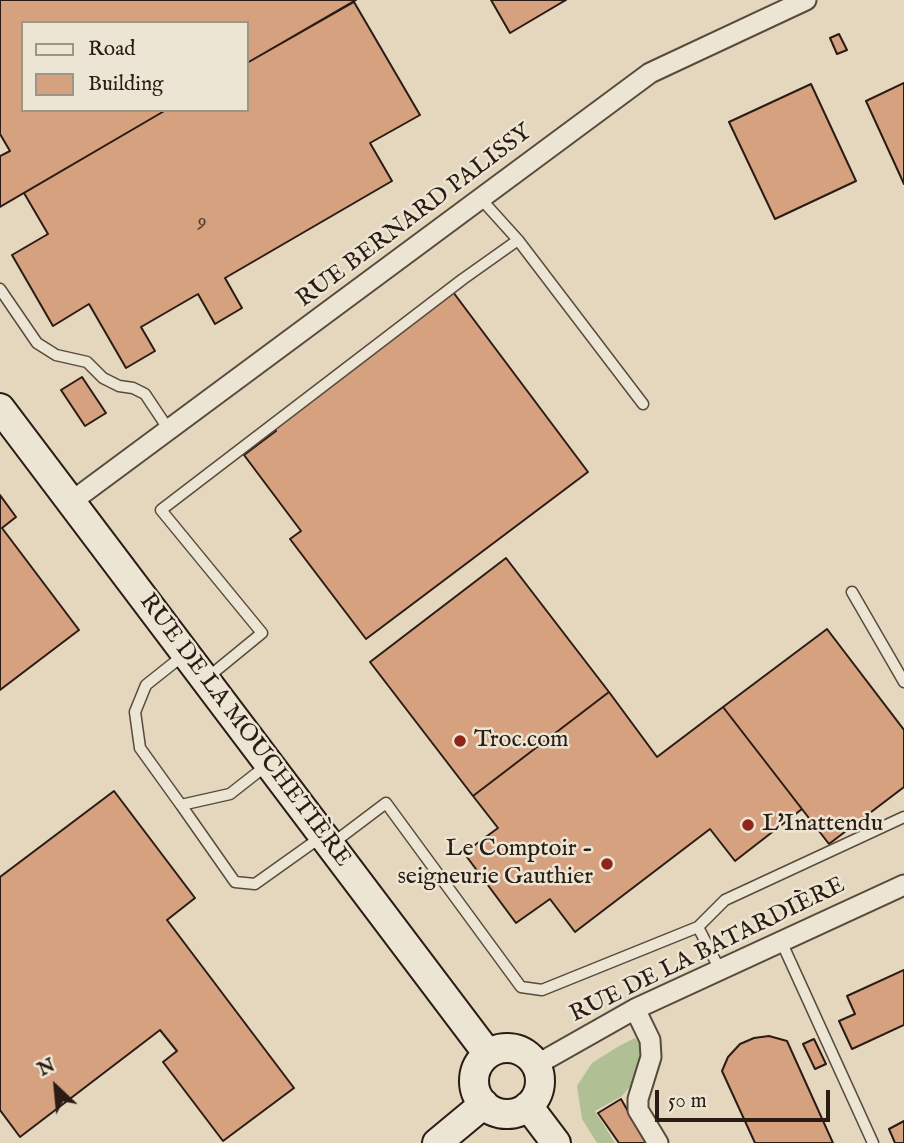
<!DOCTYPE html>
<html>
<head>
<meta charset="utf-8">
<style>
	body { margin:0 }
	#map { position:relative; width:904px; height:1143px; overflow:hidden; background:#e4d7bd; font-family:"IM FELL English",serif }
	canvas { display:block }
	.legend { position:absolute; left:21px; top:21px; width:228px; height:91px; box-sizing:border-box; background:#ede5d4; border:2px solid #9f9587; margin:0; padding:9px 12px; list-style:none; font-size:21px; color:#2a1c14 }
	.legend li { display:flex; align-items:center; gap:14px; height:35px }
	.legend b { width:35px; border:2px solid #9f9587 }
	.north { position:absolute; left:21px; top:1052px; width:70px; height:70px; -webkit-text-stroke:5px #ede5d4; paint-order:stroke; rotate:334deg; font-size:19px; font-weight:700; line-height:28px; text-align:center; color:#2a1c14 }
	.north::after { content:''; display:block; margin:auto; width:24px; height:32px; background:#2a1c14; clip-path:polygon(50% 0,100% 100%,50% 72%,0 100%) }
	.scale { position:absolute; left:655px; top:1090px; width:175px; height:32px; box-sizing:border-box; border:4px solid #2a1c14; border-top:0; padding-left:9px; font-size:21px; line-height:24px; white-space:nowrap; color:#2a1c14; -webkit-text-stroke:5px #ede5d4; paint-order:stroke }
</style>
</head>
<body>
<div id="map">
<canvas width="904" height="1143"></canvas>
<ul class="legend">
<li><b style="height:9px;background:#ede5d4"></b>Road</li>
<li><b style="height:19px;background:#d6a17f"></b>Building</li>
</ul>
<div class="north">N</div>
<div class="scale">50 m</div>
</div>
<script>
const context = document.querySelector('canvas').getContext('2d');
context.lineJoin = 'round';
function fill(path, color) { context.fillStyle = color; context.fill(path, 'evenodd'); }
const poly = rows => new Path2D(rows.map(r => 'M' + r).join(''));
function trace(path, color, width, dash) { context.strokeStyle = color; context.lineWidth = width; context.lineCap = dash ? 'butt' : 'round'; context.setLineDash(dash || []); context.stroke(path); }
function drawText(font, color, halo, rows, align = 'center') {
  context.font = font + ' "IM FELL English",serif'; context.lineWidth = 5; context.setLineDash([]); context.textBaseline = 'middle'; context.strokeStyle = halo; context.fillStyle = color; for (const [text, x, y, turn = 0] of rows) {
    context.save(); context.translate(x, y); context.rotate((+turn || 0) * Math.PI / 180); context.textAlign = isNaN(turn) ? turn : align; if (halo) context.strokeText(text, 0, 0); context.fillText(text, 0, 0); context.restore();
  }
}
fill(poly([
	[635,1038,641,1044,643,1057,640,1075,622,1096,595,1111,615,1143,597,1143,582,1119,577,1086,592,1063,619,1046]
]), '#b0bf94');
const building = poly([
	[0,0,356,0,247,63,247,23,23,23,23,110,166,110,0,207,0,156,10,151,0,134,0,0],
	[491,0,566,0,510,33,491,0],
	[354,2,420,115,370,143,392,181,225,278,242,308,215,324,198,294,141,327,155,351,126,368,89,304,53,326,12,255,48,234,24,193,166,110,247,110,247,63,354,2],
	[839,34,847,50,837,54,830,38,839,34],
	[904,83,904,184,866,101,904,83],
	[811,84,856,181,775,219,729,122,811,84],
	[453,292,588,472,366,639,290,539,301,531,244,455,276,431,274,427,453,292],
	[82,377,106,413,85,426,61,390,82,377],
	[0,495,16,517,2,528,79,630,0,690,0,495],
	[506,558,609,692,473,796,370,662,506,558],
	[827,629,904,730,904,787,829,844,723,707,827,629],
	[609,692,657,757,723,707,802,809,735,861,710,829,575,932,550,899,516,923,464,853,498,828,473,796,609,692],
	[114,791,195,898,167,920,294,1088,223,1141,163,1062,177,1051,160,1030,20,1137,0,1110,0,877,114,791],
	[904,970,904,1025,852,1049,839,1021,855,1014,847,996,904,970],
	[769,1036,787,1041,833,1143,755,1143,722,1071,728,1057,740,1044,754,1038,769,1036],
	[814,1039,826,1064,815,1069,803,1044,814,1039],
	[621,1099,646,1143,619,1143,598,1113,621,1099],
	[904,1121,904,1143,895,1143,889,1129,904,1121]
]);
fill(building, '#d6a17f');
trace(building, '#2a1c14', 2);
const lane = poly([
	[481,199,518,240,643,404],
	[0,289,37,343,56,355,87,362,103,378,119,386,133,388,145,394,169,430],
	[852,592,904,682],
	[185,654,146,685,135,712,140,748,181,805,230,794,267,765],
	[207,678,262,633,161,510,463,279,518,240],
	[181,805,235,882,255,884,321,837],
	[333,843,386,803,521,987,542,990,698,927,720,970],
	[698,927,725,900,904,817],
	[781,941,873,1143]
]);
const street = poly([
	[71,502,650,73,806,0],
	[635,1009,650,1040,651,1057,638,1099,638,1110,658,1143],
	[536,1065,635,1009,904,885]
]);
const secondary = poly([
	[0,408,488,1054],
	'474 1081a33 33 0 1 1 66 0a33 33 0 1 1-66 0Z',
	[528,1106,556,1143],
	[437,1143,484,1104]
]);
trace(lane, '#584b3e', 13);
trace(street, '#584b3e', 23);
trace(secondary, '#2a1c14', 32);
trace(lane, '#ede5d4', 10);
trace(street, '#ede5d4', 19);
trace(secondary, '#ede5d4', 28);
for (const [x, y, r, color] of [
	[460,741,7,"#8f2418"],
	[748,825,7,"#8f2418"],
	[607,864,7,"#8f2418"]
]) { const dot = new Path2D(); dot.arc(x, y, r, 0, 2 * Math.PI); context.fillStyle = color; context.fill(dot); trace(dot, '#ede5d4', 2.5); }
drawText('21px', '#553d2f', null, [
	["9",202,223]
]);
drawText('24px', '#2a1c14', '#ede5d4', [
	["RUE BERNARD PALISSY",415,217,-37],
	["RUE DE LA MOUCHETIÈRE",244,731,53],
	["RUE DE LA BATARDIÈRE",708,951,-26]
]);
drawText('24px', '#2a1c14', '#ede5d4', [
	["Troc.com",474,741],
	["L'Inattendu",762,825],
	["Le Comptoir -",593,850,"right"],
	["seigneurie Gauthier",593,878,"right"]
], 'left');
</script>
</body>
</html>
